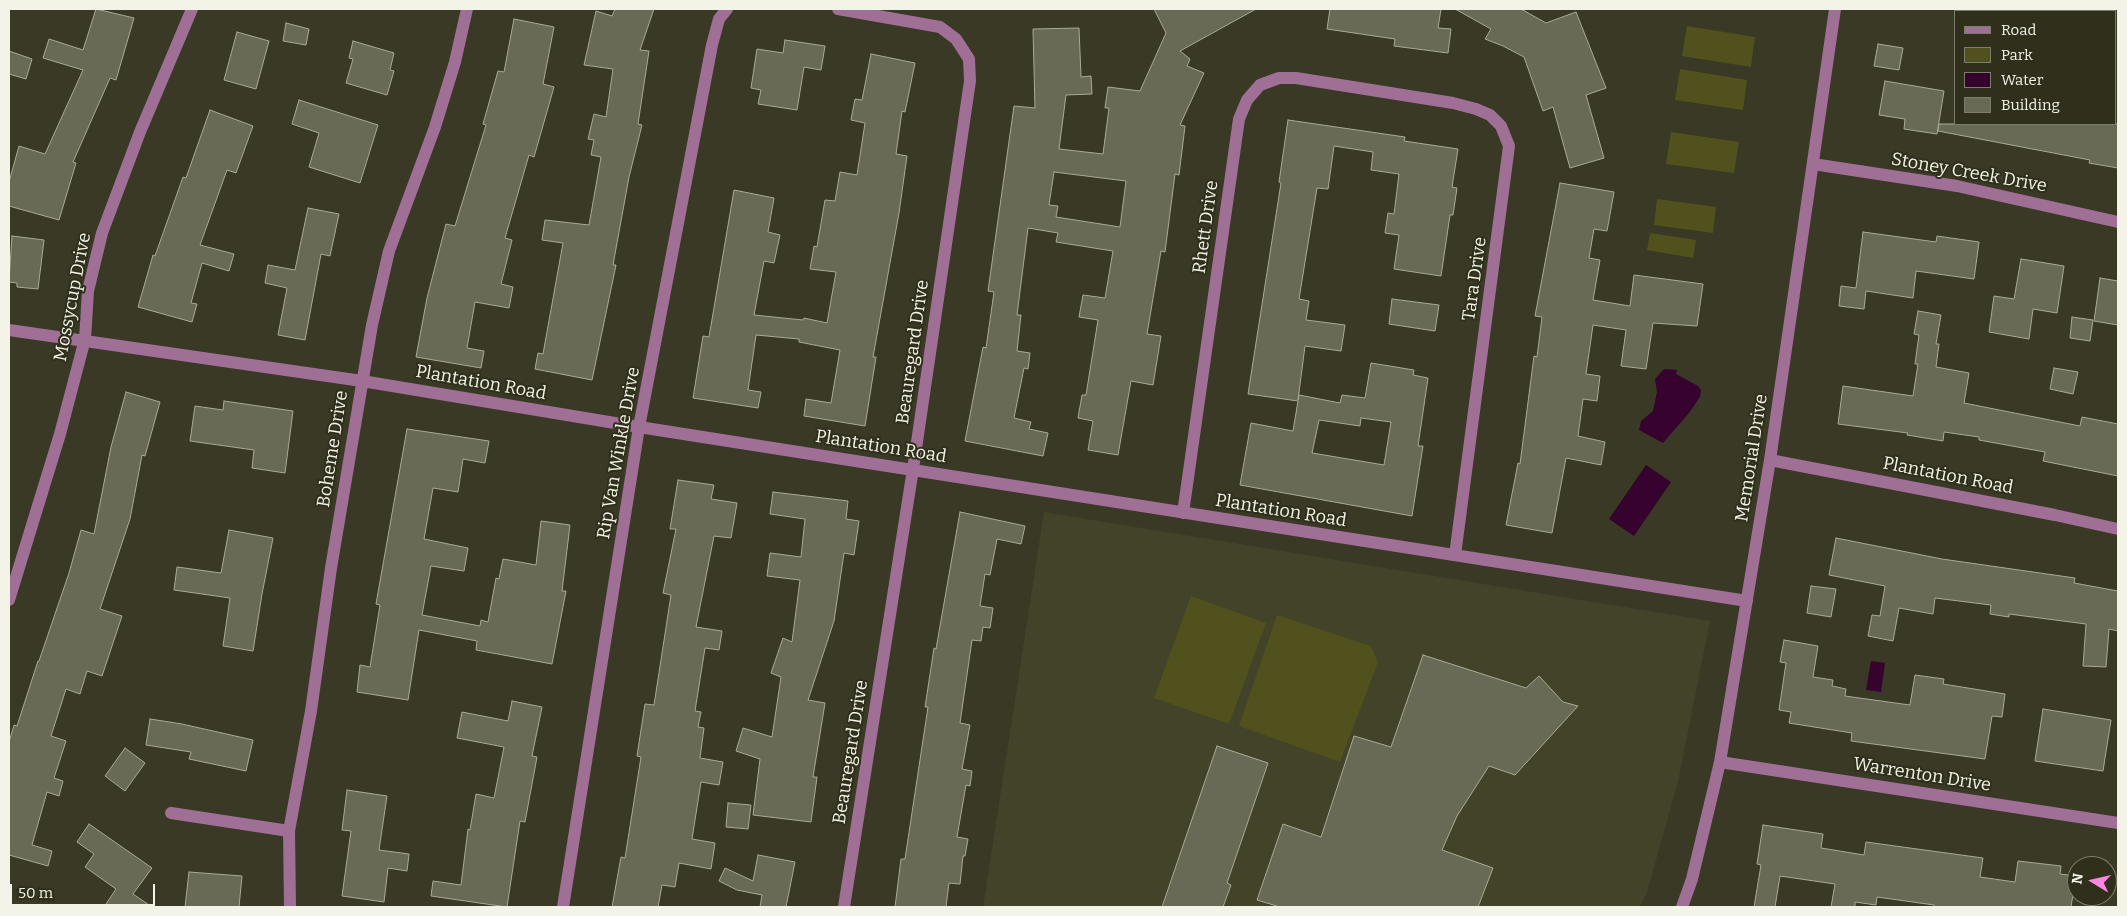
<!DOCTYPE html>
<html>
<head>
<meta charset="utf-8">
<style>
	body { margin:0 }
	#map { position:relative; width:2127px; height:916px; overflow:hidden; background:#393926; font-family:Bitter,serif }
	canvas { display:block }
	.frame { position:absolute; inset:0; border:10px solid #f3f3e7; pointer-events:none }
	.legend { position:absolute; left:1954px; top:10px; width:162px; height:115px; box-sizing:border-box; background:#2f2f1c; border:1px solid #7d7d6d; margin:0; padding:6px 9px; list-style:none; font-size:15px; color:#f3f3e7 }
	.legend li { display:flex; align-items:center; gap:10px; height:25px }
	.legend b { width:25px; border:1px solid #7d7d6d }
	.north { position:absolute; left:2067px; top:856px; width:50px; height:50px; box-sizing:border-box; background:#2f2f1c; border:1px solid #7d7d6d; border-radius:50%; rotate:279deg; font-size:14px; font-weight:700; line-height:20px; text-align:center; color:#f3f3e7 }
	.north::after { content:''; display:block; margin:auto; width:18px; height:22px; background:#fc86e4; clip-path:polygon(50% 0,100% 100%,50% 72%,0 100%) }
	.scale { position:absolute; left:10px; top:884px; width:145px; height:22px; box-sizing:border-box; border:2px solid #f3f3e7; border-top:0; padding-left:6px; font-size:15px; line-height:18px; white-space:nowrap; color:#f3f3e7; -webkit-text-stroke:4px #2f2f1c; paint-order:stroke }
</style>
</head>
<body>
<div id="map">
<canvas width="2127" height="916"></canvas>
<div class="frame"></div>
<ul class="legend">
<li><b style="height:6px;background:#a06f95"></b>Road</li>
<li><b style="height:14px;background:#51511e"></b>Park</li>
<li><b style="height:14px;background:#36032e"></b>Water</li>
<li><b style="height:14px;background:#696a55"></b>Building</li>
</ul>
<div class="north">N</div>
<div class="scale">50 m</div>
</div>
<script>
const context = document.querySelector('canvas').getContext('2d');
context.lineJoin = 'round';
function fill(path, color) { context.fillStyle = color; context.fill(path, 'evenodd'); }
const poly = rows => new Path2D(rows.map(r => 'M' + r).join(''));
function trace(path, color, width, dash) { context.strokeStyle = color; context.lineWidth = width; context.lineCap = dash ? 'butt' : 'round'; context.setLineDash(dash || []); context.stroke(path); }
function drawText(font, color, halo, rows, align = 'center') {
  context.font = font + ' Bitter,serif'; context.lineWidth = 4; context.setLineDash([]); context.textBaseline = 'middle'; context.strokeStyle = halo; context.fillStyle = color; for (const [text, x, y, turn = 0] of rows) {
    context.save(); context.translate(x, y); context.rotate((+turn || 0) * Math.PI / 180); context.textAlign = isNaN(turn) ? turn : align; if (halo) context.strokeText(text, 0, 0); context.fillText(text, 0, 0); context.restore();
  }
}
fill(poly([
	[1044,512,1710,621,1678,782,1647,892,1640,907,983,907]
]), '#424328');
fill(poly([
	[1687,26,1755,37,1751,67,1682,56],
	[1680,69,1747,80,1743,110,1675,100],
	[1671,132,1739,142,1734,173,1666,164],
	[1657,199,1716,207,1713,233,1654,225],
	[1650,233,1696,240,1693,258,1647,250],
	[1191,596,1266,623,1229,724,1154,698],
	[1277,615,1371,646,1378,662,1340,762,1239,726]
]), '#51511e');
fill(poly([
	[1664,369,1677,370,1676,374,1698,386,1701,390,1700,397,1689,413,1663,443,1639,430,1641,421,1653,411,1657,392,1655,379],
	[1646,465,1671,482,1634,536,1609,519],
	[1871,661,1885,663,1881,692,1866,690]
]), '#36032e');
const building = poly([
	[96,9,134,18,116,80,110,78,73,162,76,163,59,220,9,206,9,182,19,146,45,154,83,70,43,58,49,39,83,50,96,9],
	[615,9,654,9,640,50,649,51,638,124,642,125,629,177,613,265,616,265,592,380,535,369,538,353,543,354,563,243,542,240,545,220,589,225,601,157,591,155,594,140,588,139,594,114,606,117,613,69,584,65,596,11,612,16,615,9],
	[1154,9,1256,9,1180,51,1190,59,1187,66,1204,73,1180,125,1185,126,1179,175,1175,174,1165,252,1161,251,1147,334,1161,336,1153,385,1131,381,1118,455,1088,450,1093,421,1078,418,1082,395,1086,395,1098,320,1079,317,1083,295,1105,298,1113,251,1056,242,1058,233,1028,228,1017,315,1021,315,1017,351,1030,353,1028,369,1024,368,1014,418,1031,422,1029,429,1048,433,1043,456,965,441,983,347,986,348,994,292,988,291,1014,106,1035,108,1033,29,1079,28,1081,77,1091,76,1092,94,1066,95,1059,149,1103,154,1109,108,1105,108,1108,87,1140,91,1166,33,1154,9],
	[1054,172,1126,181,1120,227,1056,217,1058,206,1049,205,1054,172],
	[1330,9,1441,9,1438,28,1451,29,1448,53,1394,46,1395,39,1327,29,1330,9],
	[1455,9,1521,9,1546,23,1576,12,1606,88,1586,95,1604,158,1570,168,1553,107,1543,111,1524,57,1503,46,1485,39,1491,29,1455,9],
	[514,19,554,27,543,84,554,87,534,157,529,155,505,238,512,240,501,284,513,287,509,308,475,302,467,348,484,351,481,368,416,357,427,298,446,224,455,226,486,125,483,124,498,71,504,72,514,19],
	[286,23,309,29,306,45,283,41,286,23],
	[237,32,269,41,256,89,224,80,237,32],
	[785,40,825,46,821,70,804,67,797,110,758,104,761,90,751,88,757,49,783,53,785,40],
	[353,41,394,53,390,70,394,71,387,95,346,83,353,59,349,58,353,41],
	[1878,44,1903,48,1899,70,1874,66,1878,44],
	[9,51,32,59,26,79,9,74,9,51],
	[871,54,915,63,905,112,902,111,896,154,907,156,899,213,873,357,876,357,865,426,804,416,806,399,831,403,840,350,799,342,799,339,756,335,748,390,761,392,758,408,693,398,703,336,709,337,734,190,774,198,768,232,780,235,774,263,764,261,754,315,803,320,804,318,827,323,836,272,810,269,814,246,817,247,825,200,835,201,840,172,857,175,865,123,851,120,855,99,862,100,871,54],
	[1885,81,1944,91,1937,134,1904,129,1905,119,1879,115,1885,81],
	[299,100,378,125,360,183,309,167,319,133,292,124,299,100],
	[210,110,253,126,236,173,227,170,200,245,234,254,229,271,202,263,191,303,197,304,192,322,138,307,153,255,155,256,183,177,186,178,210,110],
	[1288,120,1405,137,1404,141,1458,149,1452,187,1457,188,1453,215,1450,215,1441,276,1394,269,1399,235,1385,233,1388,213,1394,214,1399,174,1371,170,1373,152,1334,146,1328,189,1317,188,1299,299,1309,301,1306,320,1345,325,1341,351,1305,346,1298,400,1299,395,1340,403,1342,395,1365,398,1371,363,1414,370,1413,375,1428,378,1418,446,1423,446,1412,516,1240,485,1251,423,1293,431,1298,401,1248,394,1281,183,1279,182,1288,120],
	[1361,418,1391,422,1384,465,1312,453,1319,420,1360,426,1361,418],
	[1939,124,2118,124,2118,168,2089,163,2090,160,1938,131,1939,124],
	[1560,183,1614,192,1607,231,1594,229,1589,258,1600,260,1593,300,1630,306,1634,275,1703,284,1697,326,1653,323,1646,369,1621,366,1626,330,1593,325,1586,374,1600,376,1597,401,1583,399,1578,436,1605,442,1601,465,1566,458,1552,533,1506,525,1518,463,1520,464,1534,356,1537,357,1542,317,1535,316,1560,183],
	[308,208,339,214,330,256,321,254,305,340,278,335,287,288,265,283,268,265,295,270,308,208],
	[1863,232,1936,242,1937,236,1979,242,1974,279,1916,271,1913,298,1866,291,1864,309,1839,306,1841,286,1856,288,1863,232],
	[12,236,44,240,38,289,17,287,17,283,9,282,12,236],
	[2021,259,2064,266,2057,313,2033,309,2029,339,1989,332,1994,296,2014,299,2021,259],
	[2100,278,2118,281,2118,325,2094,321,2100,278],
	[1392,299,1439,305,1435,331,1389,324,1392,299],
	[1918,311,1941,315,1936,344,1939,344,1936,367,1969,373,1964,403,2080,426,2082,417,2118,424,2118,476,2043,461,2045,452,1979,440,1979,437,1944,432,1943,441,1907,435,1908,433,1838,424,1843,386,1913,396,1918,364,1915,364,1919,335,1914,334,1918,311],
	[2072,317,2093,320,2090,341,2070,338,2072,317],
	[2054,368,2078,372,2073,394,2050,389,2054,368],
	[126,392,160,402,145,456,142,455,130,519,100,609,122,616,102,676,87,671,80,694,66,689,51,736,66,741,54,778,63,781,59,796,47,792,32,845,52,851,48,866,9,855,9,742,14,725,17,726,38,661,39,661,69,573,81,530,94,534,111,447,126,392],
	[224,401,293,411,285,473,252,468,254,450,190,441,195,406,223,410,224,401],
	[407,429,489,441,485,463,463,459,458,492,433,488,424,539,468,548,464,571,431,566,422,615,480,626,481,620,488,622,496,578,499,579,503,559,536,565,541,521,570,525,562,591,566,591,552,664,476,650,477,641,419,630,408,700,357,692,360,665,370,667,380,605,376,604,407,429],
	[678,480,714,485,711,499,737,503,731,538,714,536,696,627,722,631,719,650,705,648,695,711,701,712,698,727,704,728,700,758,723,762,719,785,701,782,692,839,715,843,711,869,679,863,675,887,662,885,658,907,612,907,621,857,625,858,641,757,637,756,645,704,654,705,671,595,663,593,676,529,670,529,678,480],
	[773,492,848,501,846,519,859,521,854,555,844,553,834,621,808,700,825,703,813,777,817,777,811,822,753,815,760,759,736,751,743,728,772,737,781,677,771,673,783,638,792,642,800,580,767,576,770,553,801,557,805,519,770,514,773,492],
	[960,512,1025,526,1021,544,997,539,990,575,985,574,980,606,993,608,990,628,983,627,981,641,972,640,960,723,970,725,962,769,972,771,970,786,966,785,957,837,968,839,965,856,963,856,960,884,949,883,946,907,895,907,901,859,905,859,928,707,925,707,934,648,936,649,960,512],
	[229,530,273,538,262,594,253,651,223,646,230,598,174,590,177,567,221,573,229,530],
	[1836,538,1942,559,2075,578,2074,583,2118,591,2118,631,2109,629,2106,667,2083,666,2086,624,2009,614,2009,617,1990,614,1991,605,1935,598,1933,614,1899,608,1893,641,1868,636,1872,615,1880,616,1885,586,1829,575,1836,538],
	[1811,586,1836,589,1831,617,1807,613,1811,586],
	[1784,640,1818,646,1813,677,1833,680,1832,686,1846,689,1845,696,1910,705,1915,675,1944,679,1943,684,2005,694,2002,717,1992,716,1985,759,1851,741,1852,733,1789,723,1791,712,1779,710,1786,663,1780,662,1784,640],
	[1423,655,1526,688,1539,676,1563,702,1578,706,1515,775,1489,766,1457,816,1442,850,1493,868,1478,907,1280,907,1257,900,1283,824,1321,837,1354,736,1391,747,1423,655],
	[512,701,542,707,532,756,537,757,525,822,520,821,507,907,431,896,433,881,461,885,468,829,470,830,476,794,494,798,504,747,457,738,462,712,508,721,512,701],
	[2043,709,2111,720,2103,771,2035,761,2043,709],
	[150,719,182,724,253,740,246,771,189,759,191,752,146,745,150,719],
	[1217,746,1268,763,1227,883,1231,885,1223,907,1162,907,1217,746],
	[125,748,145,763,125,791,105,776,125,748],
	[347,790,387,796,379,850,409,854,407,871,388,868,384,902,342,896,351,831,342,830,347,790],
	[728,803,751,805,748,829,726,827,728,803],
	[89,824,152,868,133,894,152,907,104,907,116,889,85,867,94,854,77,842,89,824],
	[1763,825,1823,834,1821,848,1864,855,1866,842,1983,858,1980,877,2015,882,2018,861,2061,866,2060,874,2076,876,2071,907,1934,907,1934,905,1877,897,1876,905,1855,902,1855,907,1831,907,1835,884,1780,876,1775,907,1754,907,1761,865,1757,864,1763,825],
	[758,855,795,862,786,907,760,907,762,895,737,890,719,881,725,868,753,881,758,855],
	[189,872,242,876,239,907,185,907,189,872]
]);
fill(building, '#696a55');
trace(building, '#aaab94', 1);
trace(poly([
	[838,9,940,27,956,39,969,59,970,81,913,469,844,907],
	[1813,164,1957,186,2118,222],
	[9,330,362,381,639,427,1747,601],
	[1770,460,2055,515,2118,529],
	[1183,513,1239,119,1247,100,1260,85,1279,78,1296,78,1453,103,1476,109,1490,115,1501,126,1509,146,1455,555],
	[9,600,60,434,85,339,88,291,102,233,140,132,192,9],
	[1720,762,2118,823],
	[171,813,289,831],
	[290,907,289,831,311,711,331,568,372,325,389,251,435,127,455,62,467,9],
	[563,907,639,427,712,45,719,19,727,9],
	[1682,907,1692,879,1720,762,1770,460,1835,9]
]), '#a06f95', 12);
drawText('18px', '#f3f3e7', '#2f2f1c', [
	["Stoney Creek Drive",1969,173,10],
	["Rhett Drive",1206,227,-82],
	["Tara Drive",1475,279,-82],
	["Mossycup Drive",73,297,-79],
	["Beauregard Drive",913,352,-82],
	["Plantation Road",481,383,10],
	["Plantation Road",881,447,9],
	["Boheme Drive",333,449,-81],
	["Rip Van Winkle Drive",619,453,-80],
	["Memorial Drive",1752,458,-81],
	["Plantation Road",1948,476,11],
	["Plantation Road",1281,511,9],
	["Beauregard Drive",851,752,-81],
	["Warrenton Drive",1922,775,9]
]);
</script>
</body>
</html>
